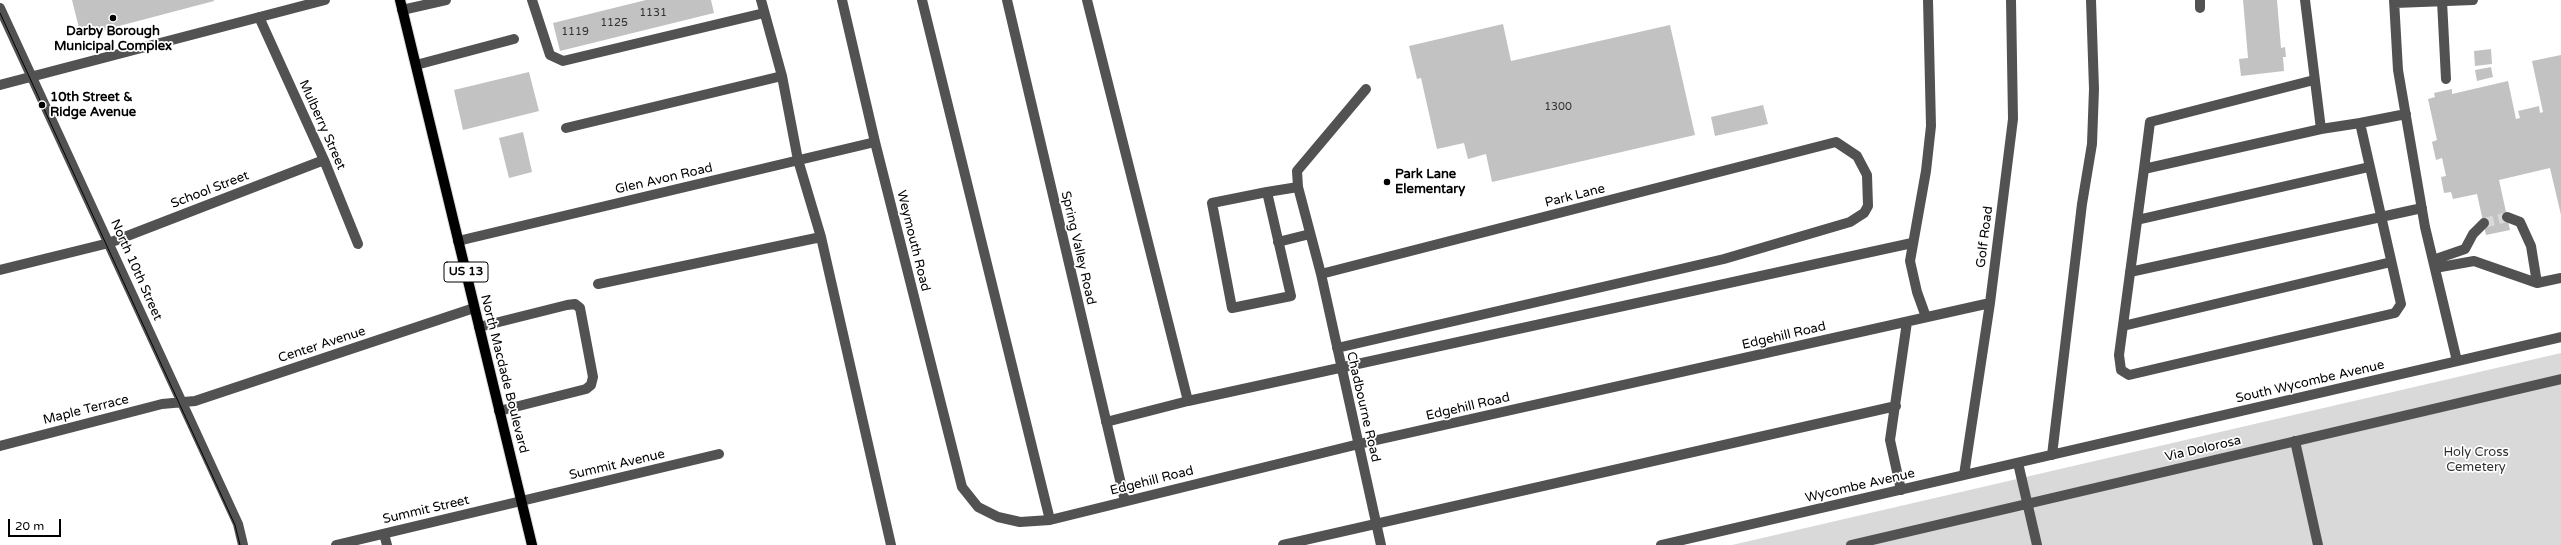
<!DOCTYPE html>
<html>
<head>
<meta charset="utf-8">
<style>
	body { margin:0 }
	#map { position:relative; width:2561px; height:545px; overflow:hidden; background:#fff; font-family:"Varela Round",sans-serif }
	canvas { display:block }
	.scale { position:absolute; left:8px; top:519px; width:53px; height:18px; box-sizing:border-box; border:2px solid #000; border-top:0; padding-left:5px; font-size:12px; line-height:14px; white-space:nowrap; color:#000; -webkit-text-stroke:3px #fff; paint-order:stroke }
</style>
</head>
<body>
<div id="map">
<canvas width="2561" height="545"></canvas>
<div class="scale">20 m</div>
</div>
<script>
const context = document.querySelector('canvas').getContext('2d');
context.lineJoin = 'round';
function fill(path, color) { context.fillStyle = color; context.fill(path, 'evenodd'); }
const poly = rows => new Path2D(rows.map(r => 'M' + r).join(''));
function trace(path, color, width, dash) { context.strokeStyle = color; context.lineWidth = width; context.lineCap = dash ? 'butt' : 'round'; context.setLineDash(dash || []); context.stroke(path); }
function drawText(font, color, halo, rows, align = 'center') {
  context.font = font + ' "Varela Round",sans-serif'; context.lineWidth = 3.5; context.setLineDash([]); context.textBaseline = 'middle'; context.strokeStyle = halo; context.fillStyle = color; for (const [text, x, y, turn = 0] of rows) {
    context.save(); context.translate(x, y); context.rotate((+turn || 0) * Math.PI / 180); context.textAlign = isNaN(turn) ? turn : align; if (halo) context.strokeText(text, 0, 0); context.fillText(text, 0, 0); context.restore();
  }
}
fill(poly([
	[2561,353,2561,545,1732,545]
]), '#d9d9d9');
fill(poly([
	[72,0,214,0,214,1,81,36],
	[646,0,711,0,714,13,560,51,553,23],
	[2243,0,2277,0,2281,48,2285,47,2286,57,2283,57,2284,71,2241,76,2239,59,2248,58],
	[1503,24,1511,61,1670,25,1695,135,1492,182,1486,154,1468,159,1464,143,1437,149,1421,78,1417,79,1409,46],
	[2491,49,2492,64,2475,66,2474,51],
	[2561,55,2561,215,2550,168,2499,180,2510,230,2486,235,2477,194,2453,199,2451,192,2444,193,2441,177,2446,176,2442,158,2436,160,2432,142,2437,140,2428,99,2435,97,2434,93,2452,89,2452,94,2508,81,2516,119,2520,118,2518,111,2539,106,2540,113,2543,112,2532,61],
	[2491,67,2493,77,2477,81,2475,70],
	[529,72,539,111,463,130,454,90],
	[1763,105,1768,124,1715,136,1711,117],
	[523,132,532,172,509,178,499,138]
]), '#c2c2c2');
trace(poly([
	[2484,223,2507,217]
]), '#d9d9d9', 10, [10, 5]);
const major = poly([
	[400,0,532,545]
]);
trace(major, '#dbdbdb', 12);
trace(poly([
	[532,0,550,55,563,61,764,13],
	[761,0,782,76,798,160,821,237,891,545],
	[842,0,875,142,962,487,978,507,998,517,1020,522,1050,520,1359,444,1990,303],
	[922,0,1050,520],
	[1007,0,1125,501],
	[1087,0,1188,401],
	[2200,0,2200,8],
	[2305,0,2321,129,2144,169,2119,355,2121,370,2129,375,2395,313,2401,304,2360,123,2406,114],
	[2394,0,2398,70,2425,227,2457,361],
	[2442,1,2446,79],
	[2395,3,2473,0],
	[0,8,238,524,243,545],
	[402,10,446,0],
	[259,17,324,160,358,244],
	[416,65,514,39],
	[0,85,325,0],
	[1366,89,1297,171,1298,187,1321,274,1381,545],
	[566,128,782,76],
	[2321,129,2360,123],
	[2144,169,2150,122,2314,80],
	[1267,192,1291,296,1232,308,1212,203,1267,192,1298,187],
	[2507,217,2520,222,2531,246,2537,283],
	[2137,220,2369,167],
	[458,241,875,142],
	[1278,242,1310,234],
	[2433,260,2465,249,2473,234,2484,223],
	[2435,268,2474,261,2537,283,2561,278],
	[0,270,109,243,324,160],
	[2130,272,2422,208],
	[1321,274,1836,142,1857,156,1867,175,1868,206,1864,213,1850,222,1724,259,1337,348],
	[598,284,821,237],
	[1926,317,1917,292,1910,261,1926,171,1931,126,1928,0],
	[2123,326,2391,262],
	[479,327,567,305,575,304,580,308,593,377,591,385,586,389,499,411],
	[1106,422,1188,401,1912,243],
	[2295,441,2318,545],
	[0,446,162,404,195,401,474,308],
	[2052,455,2082,204,2092,144,2094,89,2091,0],
	[2018,463,2037,545],
	[1964,475,1990,303,2013,119,2011,0],
	[1901,490,1890,440,1907,322],
	[384,534,387,545],
	[336,545,719,454],
	[1283,545,1896,406],
	[1661,545,2561,337],
	[1851,545,2561,379]
]), '#525252', 10);
trace(major, '#000', 10);
trace(poly([
	[0,13,235,525,240,545]
]), '#000', 1);
for (const [x, y, r, color] of [
	[113,18,4,"#000"],
	[42,105,4,"#000"],
	[1387,182,4,"#000"]
]) { const dot = new Path2D(); dot.arc(x, y, r, 0, 2 * Math.PI); context.fillStyle = color; context.fill(dot); trace(dot, '#fff', 1.5); }
drawText('11px', '#303030', null, [
	["1131",653,13],
	["1125",614,23],
	["1119",575,32],
	["1300",1558,107]
]);
for (const [x, y, w] of [
	[466,272,44]
]) { const box = new Path2D(); box.roundRect(x - w / 2, y - 10, w, 20, 3); context.fillStyle = '#fff'; context.fill(box); trace(box, '#000', 1); }
drawText('bold 12px', '#000', null, [
	["US 13",466,272]
]);
drawText('bold 13px', '#000', '#fff', [
	["Darby Borough",113,32,"center"],
	["Municipal Complex",113,47,"center"],
	["10th Street &",50,98],
	["Ridge Avenue",50,113],
	["Park Lane",1395,175],
	["Elementary",1395,190]
], 'left');
drawText('13px', '#000', '#fff', [
	["Mulberry Street",322,125,66],
	["Glen Avon Road",664,179,-13],
	["School Street",210,190,-21],
	["Park Lane",1575,196,-14],
	["Golf Road",1985,237,-83],
	["Weymouth Road",913,241,76],
	["Spring Valley Road",1078,248,77],
	["North 10th Street",136,270,66],
	["Edgehill Road",1784,336,-13],
	["Center Avenue",322,345,-18],
	["North Macdade Boulevard",504,374,76],
	["South Wycombe Avenue",2310,382,-13],
	["Chadbourne Road",1363,407,77],
	["Edgehill Road",1468,407,-13],
	["Maple Terrace",86,410,-14],
	["Via Dolorosa",2203,449,-13],
	["Summit Avenue",617,465,-13],
	["Edgehill Road",1152,481,-14],
	["Wycombe Avenue",1860,486,-13],
	["Summit Street",426,510,-13]
]);
drawText('13px', '#303030', '#fff', [
	["Holy Cross",2476,453],
	["Cemetery",2476,468]
]);
</script>
</body>
</html>
